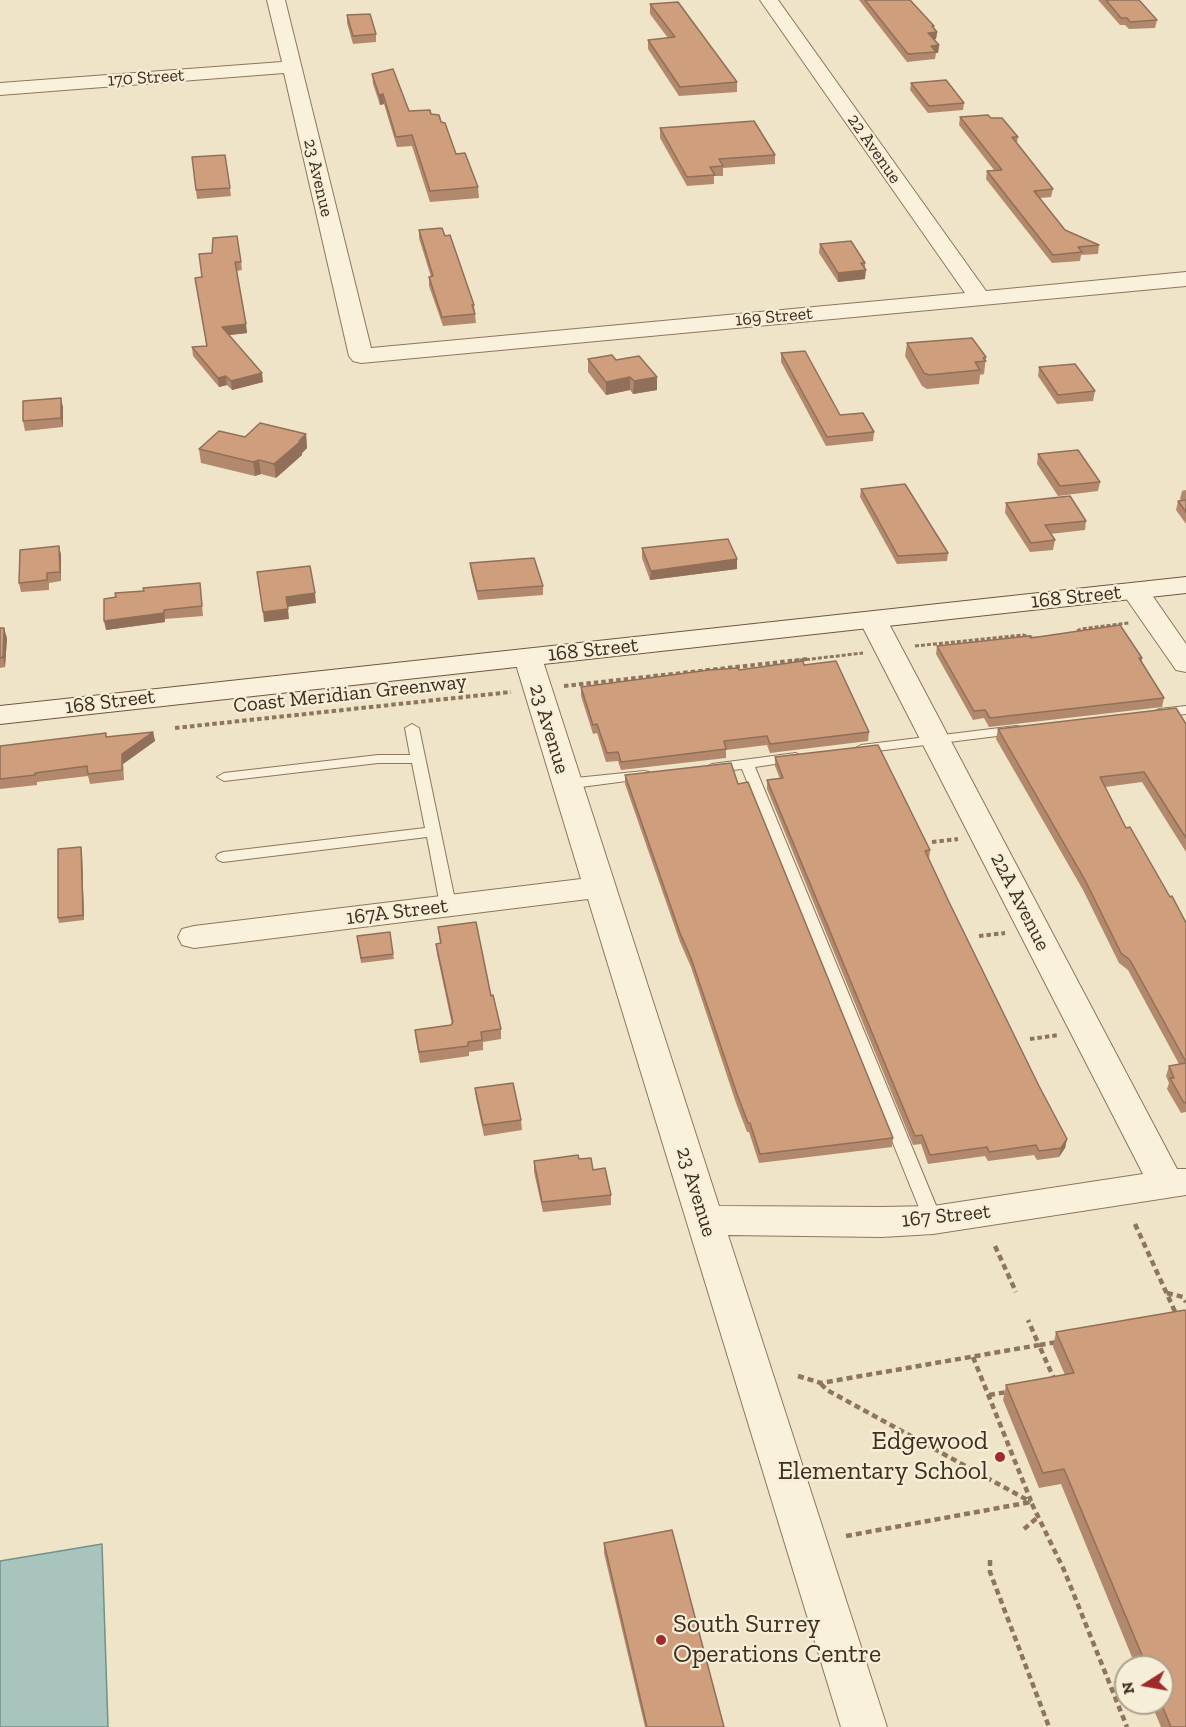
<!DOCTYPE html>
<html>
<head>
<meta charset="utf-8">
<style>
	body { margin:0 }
	#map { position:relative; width:1186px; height:1727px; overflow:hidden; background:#f0e4c8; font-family:"Zilla Slab",serif }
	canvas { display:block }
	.north { position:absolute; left:1114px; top:1655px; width:60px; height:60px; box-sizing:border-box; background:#f7eed8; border:2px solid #ada18e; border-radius:50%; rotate:259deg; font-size:16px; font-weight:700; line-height:24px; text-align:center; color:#3d2e20 }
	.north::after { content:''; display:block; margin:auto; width:21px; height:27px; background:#9e2a2b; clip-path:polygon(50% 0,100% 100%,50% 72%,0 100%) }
</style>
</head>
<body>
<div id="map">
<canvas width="1186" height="1727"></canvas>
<div class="north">N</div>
</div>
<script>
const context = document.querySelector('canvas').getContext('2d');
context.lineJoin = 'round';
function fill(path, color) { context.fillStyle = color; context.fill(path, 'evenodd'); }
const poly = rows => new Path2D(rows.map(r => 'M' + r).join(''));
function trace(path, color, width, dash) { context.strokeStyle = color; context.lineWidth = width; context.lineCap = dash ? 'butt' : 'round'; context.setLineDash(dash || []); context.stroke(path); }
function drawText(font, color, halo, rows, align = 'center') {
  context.font = font + ' "Zilla Slab",serif'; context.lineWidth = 4.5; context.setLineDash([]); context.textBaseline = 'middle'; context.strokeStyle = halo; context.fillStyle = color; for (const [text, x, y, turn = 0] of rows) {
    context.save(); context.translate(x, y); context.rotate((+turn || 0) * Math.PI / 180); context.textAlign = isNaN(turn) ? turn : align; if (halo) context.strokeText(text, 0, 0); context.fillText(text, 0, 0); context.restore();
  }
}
const water = poly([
	[102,1544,108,1727,0,1727,0,1561,102,1544]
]);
fill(water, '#a9c4bc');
trace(water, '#6f938a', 1.5);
const service = poly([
	[1186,706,1186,714,1159,717,1152,713,1159,709,1186,706],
	[412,724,419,728,456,905,453,909,448,910,440,905,427,837,223,862,218,860,216,857,218,854,223,852,425,828,412,763,378,763,224,781,217,777,224,773,378,755,410,755,405,728,412,724],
	[1016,726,1021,727,1023,730,1021,733,861,753,854,749,861,745,1016,726],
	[796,753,803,757,801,760,755,767,942,1220,939,1225,933,1227,927,1225,924,1220,742,769,712,772,705,768,712,764,796,753],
	[644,771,649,772,651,775,649,778,566,789,559,784,566,779,644,771]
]);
const minor = poly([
	[267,0,285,0,371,348,965,293,760,0,778,0,986,291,1186,272,1186,286,361,363,353,361,349,356,284,73,0,95,0,83,282,62,267,0],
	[1135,583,1145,585,1186,644,1186,672,1176,670,1121,591,1125,585,1135,583],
	[873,612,883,614,887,620,1177,1169,1186,1169,1186,1195,933,1234,882,1237,728,1235,887,1727,841,1727,588,899,194,948,182,945,178,937,182,929,194,926,581,879,514,658,518,652,528,650,538,652,542,658,719,1206,882,1207,933,1206,1143,1174,859,620,863,614,873,612]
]);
const secondary = poly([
	[1186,577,1186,593,0,724,0,706,1186,577]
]);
trace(service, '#8d765c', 2);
trace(minor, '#8d765c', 2);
trace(secondary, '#6f573f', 2);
trace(poly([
	[1072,634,1081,629,1129,623],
	[915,646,1023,635,1039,639],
	[794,661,863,653]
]), '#8d765c', 3, [4, 2]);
trace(poly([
	[564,686,808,659],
	[175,728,511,692],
	[932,842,958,839],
	[979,936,1005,933],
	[1030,1039,1059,1035]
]), '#8d765c', 4, [4.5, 3]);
trace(poly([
	[1135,1224,1177,1316],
	[995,1246,1016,1292],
	[1167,1293,1183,1297,1186,1302],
	[973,1357,1031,1501],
	[798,1376,821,1383,1039,1345,1028,1320],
	[1055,1381,1039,1345,1058,1342],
	[821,1384,827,1390,1031,1502],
	[989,1395,1007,1392],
	[1024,1529,1038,1517],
	[846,1536,1031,1502,1064,1570,1127,1727],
	[990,1560,990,1572,1049,1727]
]), '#8d765c', 4.5, [6, 4]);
fill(service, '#faf1dc');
fill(minor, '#faf1dc');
fill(secondary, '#faf1dc');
fill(poly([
	[859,0,910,0,934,26,934,28,937,32,936,39,934,40,939,45,938,53,936,53,935,59,907,62],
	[1098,0,1139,0,1157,20,1155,28,1129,29,1125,25,1120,25],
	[650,4,737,82,737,92,679,96,648,49,648,40,668,38,650,14],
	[347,15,376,34,376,42,353,44,347,23],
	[372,74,409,111,431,114,441,122,456,154,478,187,479,198,430,202,412,146,397,147,384,104,380,105,373,84],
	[911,83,964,103,963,110,928,113,910,90],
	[960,117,991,118,1018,137,1017,143,1053,189,1051,197,1040,198,1065,230,1099,245,1098,254,1081,255,1080,261,1052,263,986,179,987,171,994,170,959,125],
	[660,128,775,155,775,164,723,168,723,176,714,176,714,184,687,186,660,138],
	[225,155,231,196,197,199,192,157],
	[419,230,445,236,474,305,476,323,443,326,429,286,429,277,431,277,419,238],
	[820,244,865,263,865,279,838,282,819,253],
	[212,253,241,262,242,270,237,271,247,333,229,335,263,382,232,390,227,385,219,387,193,356,192,347,206,346,202,277],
	[907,343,986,357,984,374,980,375,979,384,927,389,922,386,905,356],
	[781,353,840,415,874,432,873,441,826,446,781,362],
	[588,359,616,360,657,390,633,394,630,390,606,395,588,372],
	[1039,367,1095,391,1093,401,1057,404,1038,376],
	[63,407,63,427,25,431,23,421],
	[306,434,307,448,302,453,302,455,276,478,261,474,255,476,201,463,199,449,245,437],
	[1038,454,1100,482,1098,491,1058,496,1037,464],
	[861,489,948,553,947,561,897,564,860,497],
	[1186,490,1186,524,1176,510,1178,501,1182,501,1180,499,1182,491],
	[1006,503,1086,521,1085,530,1050,534,1055,540,1053,550,1030,552,1005,513],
	[59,546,61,555,61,581,49,583,49,590,21,592,19,583],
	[642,548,737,569,650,580,642,558],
	[470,563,543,586,543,595,478,600,471,572],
	[200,583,203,616,165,619,165,622,106,630,144,591],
	[0,628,7,638,5,667,0,668],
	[1031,638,1142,658,1142,662,1164,698,1162,707,989,727,984,718,973,720,936,654,937,646],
	[804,665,869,732,868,741,770,753,767,745,726,750,726,758,621,770,618,761,606,762,597,733,593,734,581,696,581,687,739,670],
	[1186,724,1186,852,1142,782,1105,787,1126,828,1186,923,1186,1112,1181,1113,1167,1089,1169,1083,1166,1076,1169,1066,1179,1064,1128,970,1119,963,1083,890,996,739,998,729],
	[153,732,155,741,123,764,124,780,90,784,88,776,37,782,37,785,0,789,0,746,107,737],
	[775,757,930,850,929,859,949,902,1039,1086,1067,1139,1065,1148,1059,1157,1037,1160,1034,1155,988,1161,985,1156,928,1164,921,1144,913,1145,767,789,767,780,780,779,775,766],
	[625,775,738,784,893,1138,892,1147,759,1163,749,1132,747,1132,736,1103,691,967,680,942,625,784],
	[81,847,82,852,84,920,59,923,58,918],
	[438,927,491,996,501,1029,501,1039,483,1042,483,1050,469,1052,469,1056,420,1063,416,1040,415,1030,452,1025,437,954,436,944,440,943],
	[357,936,393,954,394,959,361,963],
	[475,1088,521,1120,522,1130,484,1136,476,1098],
	[579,1159,593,1170,611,1195,611,1205,543,1212,534,1172,534,1161],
	[1185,1310,1186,1727,1161,1727,1151,1703,1162,1703,1162,1667,1136,1667,1061,1484,1039,1488,1003,1400,1006,1385,1065,1375,1053,1347,1056,1332],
	[604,1543,724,1727,645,1727,604,1553]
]), '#b2896c');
fill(poly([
	[937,32,936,39,927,40,928,33],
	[939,45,938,53,936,53,931,46],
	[383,94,384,104,380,105,379,95],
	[866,270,865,279,838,282,838,273],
	[246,324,247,333,223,336,222,327],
	[262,373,263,382,232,390,231,381],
	[226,376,227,385,219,387,218,378],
	[630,377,630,390,606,395,606,382],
	[657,377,657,390,633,394,634,381],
	[61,398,63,407,63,427,61,418],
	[306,434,307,448,302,453,302,455,276,478,274,464],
	[259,460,261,474,255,476,253,462],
	[59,546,61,555,61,581,60,572],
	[737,559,737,569,650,580,651,571],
	[315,593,316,603,287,607,286,597],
	[288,609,289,619,264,622,263,612],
	[164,610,165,622,106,630,104,621],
	[4,628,7,638,5,667,3,657],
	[153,732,155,741,123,764,124,780,122,754],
	[81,847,82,852,84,920,83,915],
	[1067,1139,1065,1148,1059,1157,1061,1148]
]), '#916f58');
const building = poly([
	[865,0,910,0,934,26,932,26,937,32,928,33,939,45,931,46,936,52,908,54,865,0],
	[1106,0,1139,0,1157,20,1130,22,1127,18,1121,18,1106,0],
	[678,2,737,82,680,87,648,40,675,37,650,4,678,2],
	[370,14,376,34,353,36,347,15,370,14],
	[393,69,409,111,430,110,431,114,439,115,441,122,445,123,456,154,465,153,478,187,430,191,412,135,396,137,383,94,379,95,372,74,393,69],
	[946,80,964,103,929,106,911,83,946,80],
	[988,115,991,118,1002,118,1018,137,1012,137,1053,189,1034,191,1065,230,1099,245,1078,247,1082,252,1053,255,987,171,1002,170,960,117,988,115],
	[754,121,775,155,719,159,723,166,710,167,715,175,687,177,660,128,754,121],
	[225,155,230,188,196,190,192,157,225,155],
	[442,228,445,236,450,235,474,305,472,305,475,314,442,317,429,277,433,276,419,230,442,228],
	[237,236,241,262,235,262,246,324,222,327,262,373,231,381,226,376,218,378,192,347,207,346,195,278,202,277,199,254,212,253,213,238,237,236],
	[851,241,865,263,861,263,866,270,838,273,820,244,851,241],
	[972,338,986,357,983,358,986,361,975,362,980,370,929,375,924,373,907,343,972,338],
	[805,351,840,415,863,413,874,432,827,437,781,353,805,351],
	[612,355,616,360,639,356,657,377,634,381,630,377,606,382,588,359,612,355],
	[1075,364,1095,391,1058,395,1039,367,1075,364],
	[61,398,61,418,23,421,23,401,61,398],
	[260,423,306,434,299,441,301,441,274,464,259,460,253,462,199,449,219,431,245,437,260,423],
	[1078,450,1100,482,1060,486,1038,454,1078,450],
	[905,484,948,553,898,556,861,489,905,484],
	[1070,496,1086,521,1045,525,1055,540,1031,543,1006,503,1070,496],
	[1186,500,1186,512,1178,501,1186,500],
	[728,539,737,559,651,571,642,548,728,539],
	[59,546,60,572,47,573,47,580,19,583,20,550,59,546],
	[534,558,543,586,477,591,470,563,534,558],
	[310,566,315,593,286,597,288,609,263,612,257,572,310,566],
	[200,583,202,606,164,610,164,613,104,621,104,599,116,597,115,593,144,591,143,588,200,583],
	[1120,625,1142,658,1139,658,1164,698,990,718,985,710,974,711,937,646,1029,636,1031,638,1120,625],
	[0,628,4,628,3,657,0,658,0,628],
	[803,661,804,665,836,661,869,732,770,744,767,736,724,741,726,749,621,762,618,752,607,753,597,724,593,725,581,687,709,670,738,668,739,670,803,661],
	[1176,708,1186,724,1186,838,1144,772,1100,777,1126,828,1130,827,1170,897,1172,896,1186,923,1186,1062,1130,960,1121,953,1085,880,998,729,1176,708],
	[153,732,122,754,122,770,88,774,87,766,35,773,35,775,0,779,0,746,106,733,106,737,153,732],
	[878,745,930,850,925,851,949,902,1039,1086,1067,1139,1061,1148,1039,1151,1036,1145,989,1152,987,1147,930,1155,922,1135,915,1136,767,780,783,778,775,757,878,745],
	[731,763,738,784,748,782,893,1138,760,1154,750,1123,748,1123,737,1094,691,958,680,933,625,775,731,763],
	[81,847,83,915,58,918,58,849,81,847],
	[476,922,491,996,493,995,501,1029,481,1032,482,1040,468,1042,468,1046,419,1052,415,1030,451,1025,453,1022,436,944,441,943,438,927,476,922],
	[390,932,393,954,361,958,357,936,390,932],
	[1186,1063,1186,1102,1184,1103,1170,1078,1174,1078,1169,1066,1186,1063],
	[513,1083,521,1120,483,1125,475,1088,513,1083],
	[578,1155,579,1159,591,1158,593,1170,605,1168,611,1195,542,1202,534,1161,578,1155],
	[1185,1310,1186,1312,1186,1727,1171,1727,1161,1703,1162,1667,1147,1667,1064,1469,1043,1473,1006,1385,1074,1373,1056,1332,1185,1310],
	[672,1530,724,1727,647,1727,604,1543,672,1530]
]);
fill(building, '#cf9f7d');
trace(building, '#916f58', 1.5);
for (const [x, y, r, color] of [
	[1000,1457,6,"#9e2a2b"],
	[661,1640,6,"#9e2a2b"]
]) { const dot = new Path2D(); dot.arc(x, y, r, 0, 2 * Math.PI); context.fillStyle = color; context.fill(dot); trace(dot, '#f7eed8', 2); }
drawText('18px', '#3d2e20', '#f7eed8', [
	["170 Street",146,78,-4],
	["22 Avenue",874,149,55],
	["23 Avenue",318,178,77],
	["169 Street",774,317,-5]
]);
drawText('21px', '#3d2e20', '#f7eed8', [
	["168 Street",1076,597,-6],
	["168 Street",593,650,-6],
	["Coast Meridian Greenway",350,694,-6],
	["168 Street",110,702,-7],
	["23 Avenue",549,729,73],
	["22A Avenue",1020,902,63],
	["167A Street",397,912,-7],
	["23 Avenue",696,1192,73],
	["167 Street",946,1216,-6]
]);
drawText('26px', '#3d2e20', '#f7eed8', [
	["Edgewood",988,1442],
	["Elementary School",988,1472],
	["South Surrey",673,1625,"left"],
	["Operations Centre",673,1655,"left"]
], 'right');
</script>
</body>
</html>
